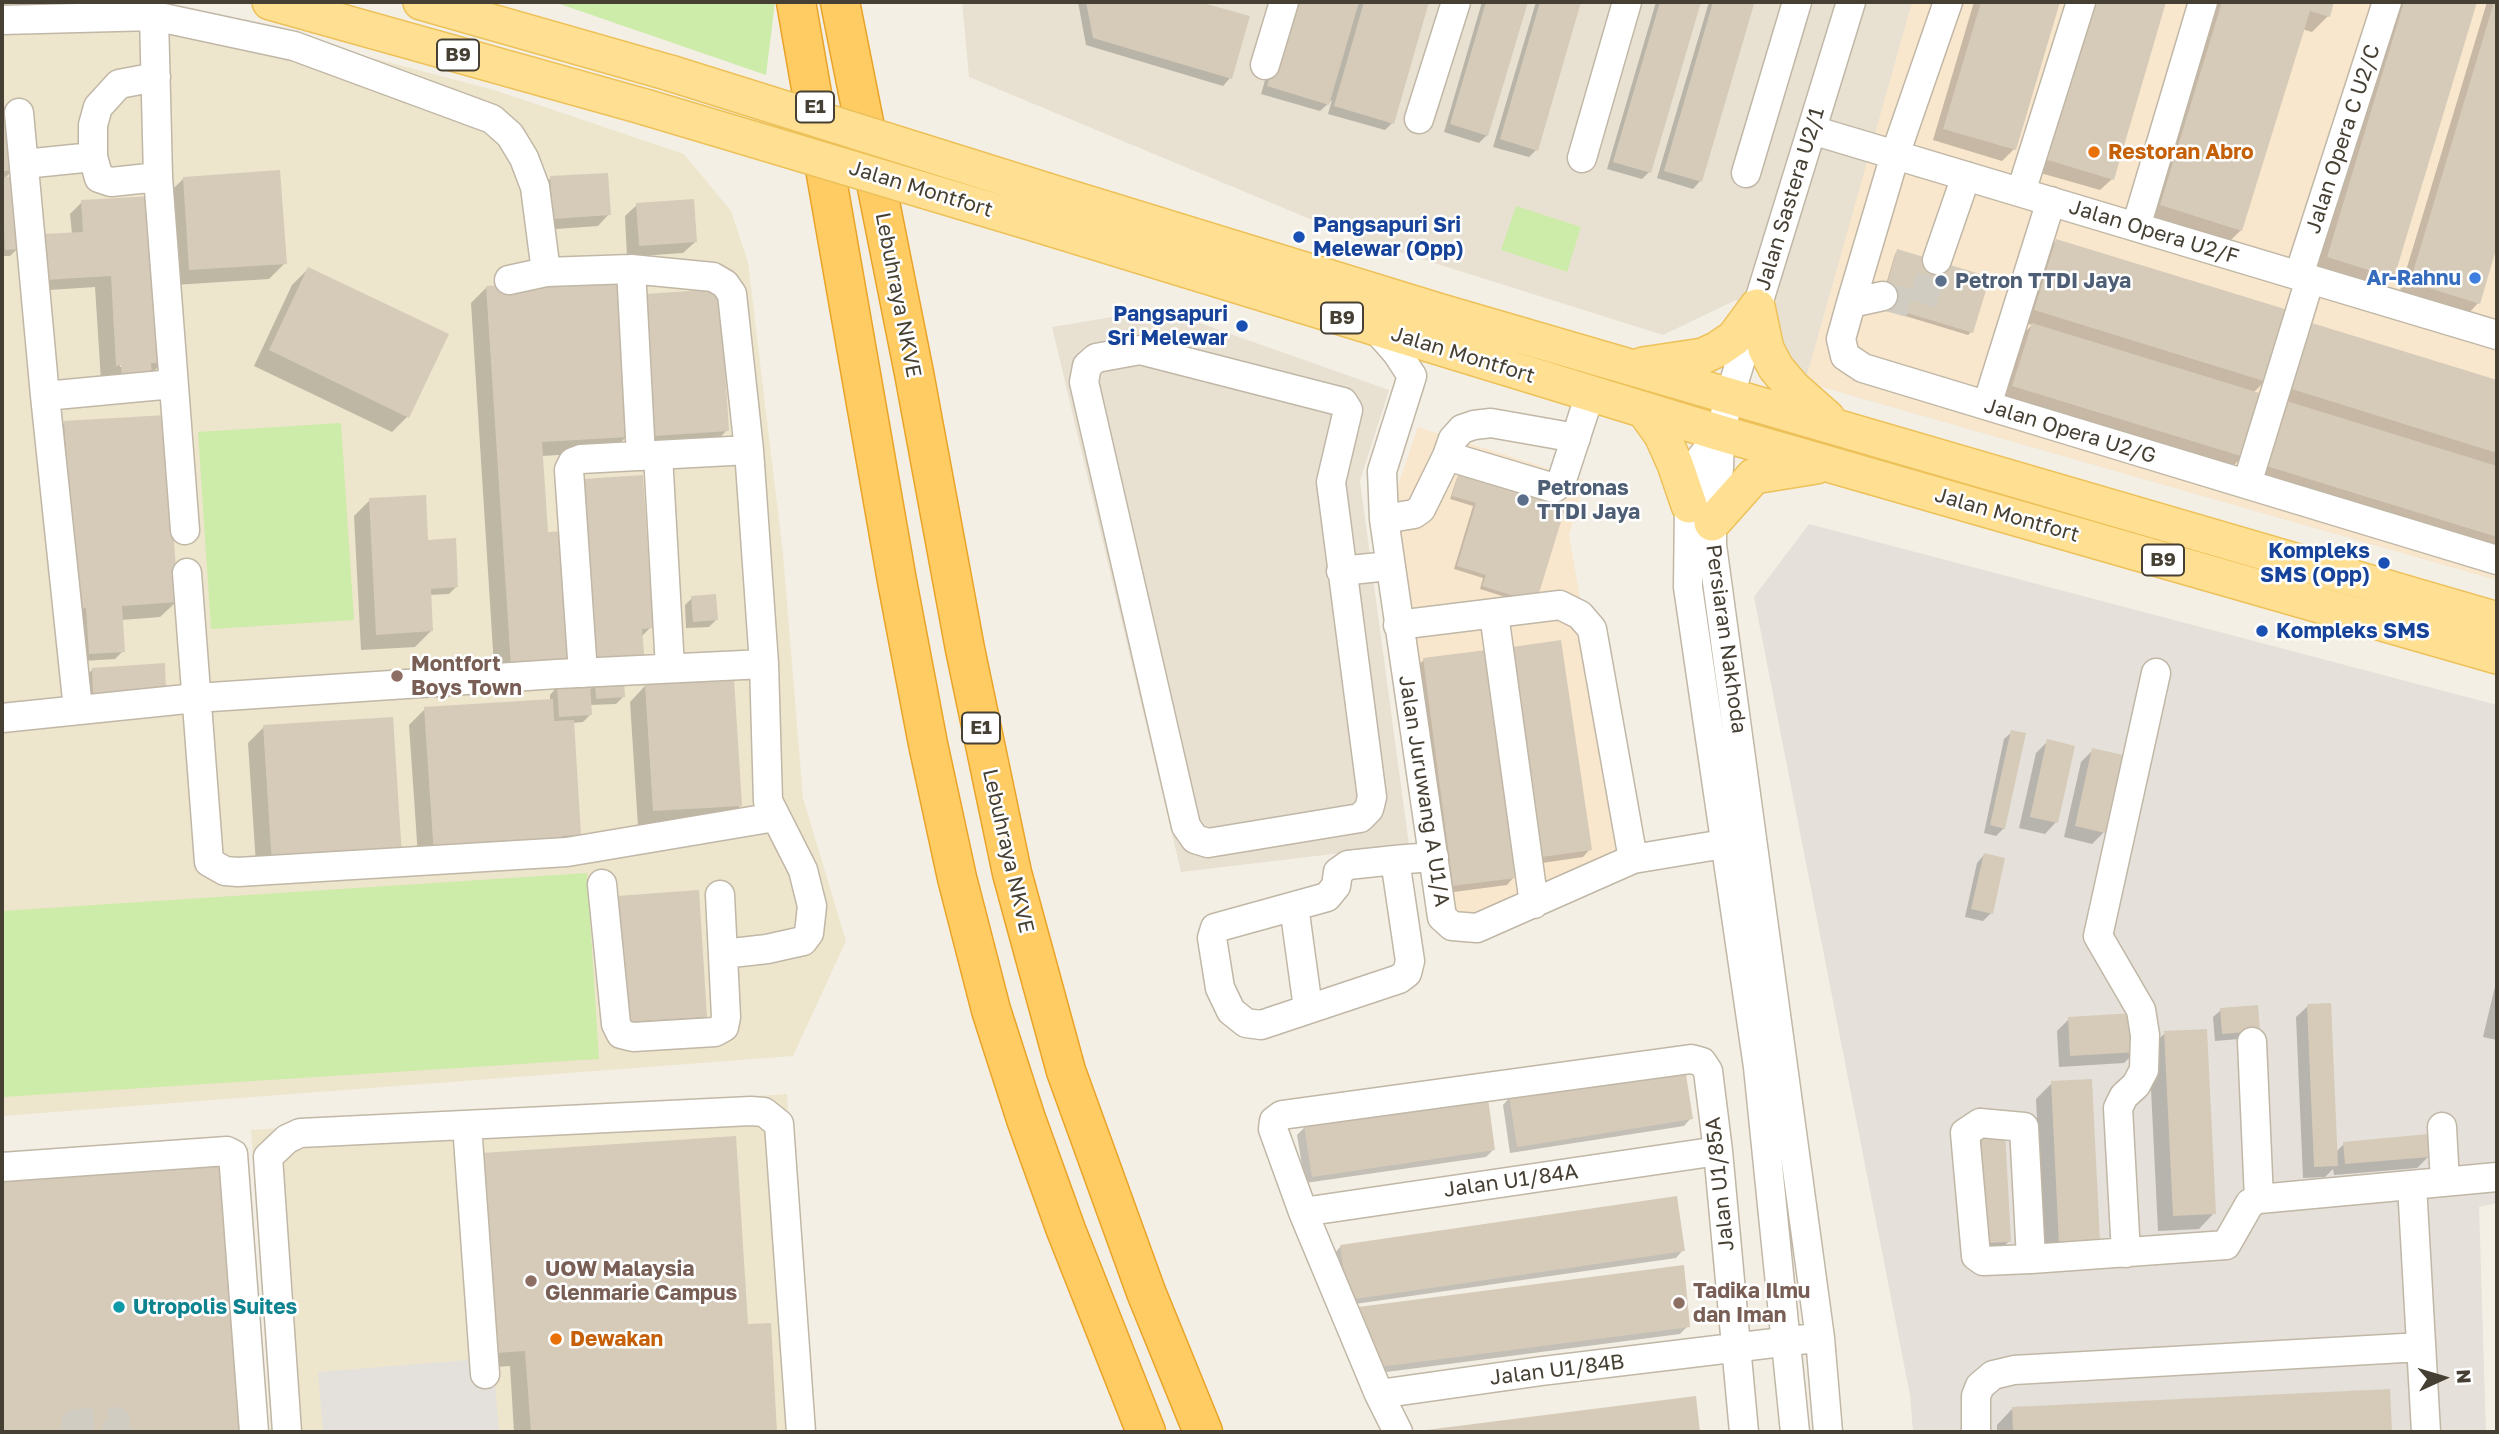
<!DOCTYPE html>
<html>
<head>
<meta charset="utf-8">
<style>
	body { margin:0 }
	#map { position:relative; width:2499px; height:1434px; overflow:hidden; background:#f4efe4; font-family:"Golos Text",sans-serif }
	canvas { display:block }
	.frame { position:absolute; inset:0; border:4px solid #463f33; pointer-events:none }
	.north { position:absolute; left:2408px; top:1343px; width:70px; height:70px; -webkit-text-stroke:5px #fff; paint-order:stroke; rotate:86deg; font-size:19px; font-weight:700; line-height:28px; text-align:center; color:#463f33 }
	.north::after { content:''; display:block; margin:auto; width:24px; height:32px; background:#463f33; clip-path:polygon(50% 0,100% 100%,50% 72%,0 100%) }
</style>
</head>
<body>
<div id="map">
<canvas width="2499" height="1434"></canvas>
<div class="frame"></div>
<div class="north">N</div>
</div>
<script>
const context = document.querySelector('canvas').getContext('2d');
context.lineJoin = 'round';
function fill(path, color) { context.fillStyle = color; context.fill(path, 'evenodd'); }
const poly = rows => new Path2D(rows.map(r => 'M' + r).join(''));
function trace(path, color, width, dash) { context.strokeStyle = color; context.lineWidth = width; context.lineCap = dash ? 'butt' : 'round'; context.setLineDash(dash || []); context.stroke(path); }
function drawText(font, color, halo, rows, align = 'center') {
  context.font = font + ' "Golos Text",sans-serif'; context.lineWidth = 5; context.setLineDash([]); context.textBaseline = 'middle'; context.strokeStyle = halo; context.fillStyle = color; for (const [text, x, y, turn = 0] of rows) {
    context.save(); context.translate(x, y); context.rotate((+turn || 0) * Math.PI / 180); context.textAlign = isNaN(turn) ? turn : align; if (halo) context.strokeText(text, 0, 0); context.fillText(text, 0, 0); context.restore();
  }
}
fill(poly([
	[962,2,2497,2,2497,580,1805,382,1736,300,1663,335,1358,239,969,77],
	[1160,309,1389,390,1360,481,1409,845,1181,872,1052,327]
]), '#e8e1d2');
fill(poly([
	[1912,2,2497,2,2497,580,1805,382],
	[1418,427,1584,480,1569,535,1624,853,1480,919,1451,912,1395,494]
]), '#f8e6cd');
fill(poly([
	[1809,524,2497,705,2497,1203,2479,1207,2486,1432,1913,1432,1910,1395,1754,597]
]), '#e5e0d9');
fill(poly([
	[2,2,159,2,494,90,684,154,731,211,748,262,783,554,803,798,846,941,793,1056,2,1116],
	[787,1094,810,1432,271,1432,251,1130]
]), '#eee5cd');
fill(poly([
	[554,2,775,2,766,75],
	[1516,206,1581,227,1567,272,1501,250],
	[341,423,354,620,211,629,198,432],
	[587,873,599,1059,2,1097,2,911]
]), '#cdeba9');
fill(poly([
	[493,1358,499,1432,323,1432,318,1372]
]), '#e4e1dd');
fill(poly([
	[1078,2,1192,2,1248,18,1230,78,1223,86,1086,45],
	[1288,2,1427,2,1392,123,1385,130,1328,114,1332,100,1320,111,1261,94],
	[1482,2,1526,2,1487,135,1479,143,1444,132],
	[1536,2,1579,2,1536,150,1529,157,1493,147],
	[1656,2,1699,2,1649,172,1642,179,1607,169],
	[1709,2,1742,2,1752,5,1700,181,1693,189,1657,178],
	[1974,2,2058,2,2014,149,2002,161,1933,140],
	[2080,2,2165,2,2112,179,2100,190,2030,170],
	[2212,2,2333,2,2328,16,2312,32,2302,29,2241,230,2225,246,2145,221],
	[2397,2,2476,2,2393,277,2381,288,2317,269],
	[2487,2,2497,2,2497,240,2478,303,2467,315,2399,294],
	[10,107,14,169,4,179,18,248,10,256,2,256,2,179,4,177,2,177,2,108],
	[184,178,285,263,269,279,174,285,168,194],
	[551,178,609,214,598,226,542,230,539,189],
	[82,202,163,362,147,378,101,381,95,287,34,291,72,234,70,214],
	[120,364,149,365,120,367],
	[637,205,695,242,683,253,627,257,625,216],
	[2056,241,2265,381,2253,393,2243,456,2231,468,2002,397,2020,337,2032,325,2023,322,2045,252],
	[1898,251,1971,332,1968,335,1879,308,1895,254],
	[308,269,408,416,392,432,254,366,292,285],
	[487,287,627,436,611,452,541,456,543,675,495,682,471,303],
	[719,291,727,430,712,446,639,451],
	[2303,322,2497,382,2497,545,2492,550,2250,475],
	[64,423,176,602,160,617,121,620,123,651,115,659,82,661,49,439],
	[1460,474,1564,506,1531,605,1480,589,1483,578,1454,569,1473,506,1450,499,1457,478],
	[567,496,651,627,641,637],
	[370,500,426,542,457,586,449,594,429,595,431,631,415,647,361,650,354,516],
	[692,598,717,619,709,627,686,628,685,605],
	[1560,642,1590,849,1583,857,1528,865],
	[1424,660,1514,877,1507,885,1446,893,1416,667],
	[163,665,82,706,81,681,92,670],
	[596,684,624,696,616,704,590,705,591,714,583,722,572,723,579,835,568,846,419,871,409,725,425,709,550,701,550,695,557,687,589,690],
	[645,686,741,805,725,821,638,826,630,702],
	[392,719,257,880,248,743,264,727],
	[2012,732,2004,828,1996,836,1984,833,2004,739],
	[2048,741,2056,822,2045,834,2019,828,2036,753],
	[2093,750,2104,832,2092,844,2064,837,2081,762],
	[1984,855,1991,913,1983,921,1965,917,1977,863],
	[602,913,705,1017,690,1032,610,1037],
	[2497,978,2497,1040,2483,1037],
	[2308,1006,2336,1152,2344,1144,2429,1156,2417,1168,2334,1175,2333,1169,2325,1177,2303,1178,2296,1017],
	[2221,1010,2251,1038,2215,1041,2213,1017],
	[2069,1019,2136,1051,2124,1063,2059,1067,2057,1031],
	[2165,1033,2214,1213,2199,1229,2158,1231,2149,1049],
	[2052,1083,2098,1242,2044,1260,2036,1099],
	[1510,1097,1691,1118,1684,1126,1510,1153,1503,1105],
	[1305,1127,1494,1149,1486,1157,1305,1183,1297,1135],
	[1981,1135,2009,1241,1997,1253,1974,1254,1970,1147],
	[226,1168,243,1432,2,1432,2,1183],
	[467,1171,747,1326,769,1325,776,1432,514,1432,510,1366,480,1368],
	[1341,1246,1683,1250,1676,1258,1341,1306,1334,1254],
	[1359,1308,1688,1326,1680,1334,1371,1374,1352,1316],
	[2388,1391,2390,1432,1997,1432,1997,1425,2012,1409],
	[1694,1398,1699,1432,1426,1432,1427,1431]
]), '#0003');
fill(poly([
	[1086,2,1199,2,1250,16,1232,79,1093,38],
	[1292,2,1359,2,1329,105,1267,86],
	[1364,2,1429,2,1394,124,1334,106],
	[1486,2,1528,2,1488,136,1450,124],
	[1540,2,1581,2,1538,151,1500,139],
	[1660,2,1701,2,1651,173,1613,162],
	[1713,2,1754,4,1702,182,1664,171],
	[1981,2,2060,2,2016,150,1943,129],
	[2087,2,2166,2,2114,180,2041,158],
	[2222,2,2334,2,2330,17,2310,11,2242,231,2160,205],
	[2404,2,2477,2,2394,278,2327,257],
	[2494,2,2497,2,2497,246,2480,304,2410,282],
	[11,105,15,170,2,171,2,106],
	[280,170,287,264,189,270,183,177],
	[608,173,611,215,553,219,550,176],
	[2,177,15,177,20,249,5,250],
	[154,196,165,363,151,363,152,376,122,378,121,365,116,366,111,276,45,280,42,234,83,232,81,200],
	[694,199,697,242,639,246,636,203],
	[2056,239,2288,310,2267,382,2034,310],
	[1897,249,1990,277,1973,333,1881,305],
	[308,267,449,334,409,418,269,350],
	[618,278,629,437,542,442,548,532,567,531,575,663,511,667,486,286],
	[720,289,729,431,654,436,645,294],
	[2302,320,2497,380,2497,453,2282,386],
	[2032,323,2263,394,2244,457,2012,386],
	[2280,399,2497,466,2497,537,2260,464],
	[166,415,178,602,122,606,125,652,89,654,86,608,75,609,64,421],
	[1459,472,1566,505,1536,603,1482,586,1486,575,1457,566,1476,503,1452,496],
	[643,475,653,628,642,629,645,664,595,667,583,479],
	[426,495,428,540,456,538,458,587,431,589,433,631,376,635,369,498],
	[716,594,718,620,693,622,691,596],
	[1561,640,1592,850,1535,858,1505,648],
	[1486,650,1516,878,1453,886,1423,658],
	[165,663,166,691,93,695,92,668],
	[734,679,742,806,653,811,645,685],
	[624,680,625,697,596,699,595,682],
	[590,683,592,715,559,717,557,686],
	[553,699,554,721,574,720,581,835,561,836,562,848,434,856,424,707],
	[393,717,402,856,272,865,263,725],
	[2011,730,2026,733,2005,829,1990,825],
	[2047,739,2075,746,2058,823,2030,817],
	[2092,748,2123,755,2105,833,2075,826],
	[1984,853,2005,858,1993,914,1971,909],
	[699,890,707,1017,625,1022,617,896],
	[2331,1003,2338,1166,2314,1167,2307,1004],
	[2258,1005,2260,1031,2222,1034,2220,1008],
	[2135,1013,2138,1052,2070,1056,2068,1017],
	[2207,1029,2216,1214,2173,1216,2164,1031],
	[1685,1068,1693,1119,1517,1147,1509,1096],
	[2092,1079,2100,1242,2059,1245,2051,1081],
	[1488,1098,1495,1150,1312,1177,1304,1125],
	[2005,1132,2011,1242,1986,1243,1981,1133],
	[2428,1134,2430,1157,2345,1164,2343,1142],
	[736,1136,748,1324,771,1323,777,1432,531,1432,525,1351,496,1353,482,1153],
	[228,1166,245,1432,2,1432,2,1181],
	[1677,1196,1685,1251,1348,1300,1340,1245],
	[1684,1265,1690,1327,1379,1367,1358,1307],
	[2390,1389,2392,1432,2013,1432,2012,1407],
	[1696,1396,1700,1432,1427,1432,1426,1430]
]), '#d6cbb9');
trace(poly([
	[1883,296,1921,306,1937,260],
	[76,1432,75,1423,116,1421,117,1432]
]), '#d1ccc1', 28, [28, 14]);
const minor = poly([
	[1948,2,1895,155,1851,303,1841,339,1845,356,1863,368,2497,560],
	[154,16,158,177,185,530],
	[2,20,154,16,294,46,492,119,510,135,524,158,535,187,546,272],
	[1265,65,1284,2],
	[19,113,45,396,78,709],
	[1419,119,1456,2],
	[1812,130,2497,335],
	[93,157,99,178,111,182,158,177],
	[1582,158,1627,2],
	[24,164,93,157,93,125,98,107,119,84,156,77],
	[1746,173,1797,2],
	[2021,192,2081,2],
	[2136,227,2203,2],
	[1937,260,1966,176],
	[631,269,641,456],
	[2299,275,2387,2],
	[509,280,546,272,631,269,713,277,725,284,732,294,749,450,764,664,768,801,803,870,812,906,809,933,803,941,767,949,723,954],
	[1851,303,1883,296],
	[1376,329,1397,353,1412,376],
	[1140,350,1343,402,1348,410,1331,482,1372,797,1369,809,1360,818,1208,843,1195,839,1186,826,1084,382,1087,366,1096,358,1140,350],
	[1412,376,1382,471,1384,519,1442,917,1452,926,1477,928,1633,859,1742,841],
	[45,396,173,384],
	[1987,405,2051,201],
	[1720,433,1698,462,1689,505,1688,587,1758,1067,1795,1432],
	[658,455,670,668],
	[1447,456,1453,439,1462,429,1474,425,1491,423,1576,438],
	[2247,484,2310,279],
	[1384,519,1414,514,1421,509,1447,456,1554,488,1561,483,1590,394],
	[1341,571,1389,566],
	[187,573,209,862,225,871,238,872,567,852,775,817],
	[1494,614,1534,904],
	[1398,625,1560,605,1580,615,1592,629,1633,859],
	[583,673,569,470,573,462,581,459,749,450],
	[2,718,196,698,557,674,764,664],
	[1395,860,1410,961,1407,973,1399,979,1261,1025,1246,1023,1231,1011,1220,988,1212,938,1215,928,1327,897,1336,886,1338,872,1348,865,1395,860,1406,859,1434,857],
	[602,884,616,1024,621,1034,633,1037,715,1032,724,1027,726,1017,720,895],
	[1294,906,1308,1008],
	[2252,1042,2259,1199],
	[1980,1123,2024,1127,2031,1259,1983,1261,1976,1256,1965,1133,1980,1123],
	[467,1125,485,1374],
	[2442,1127,2445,1182],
	[2,1167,227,1151,233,1154,254,1432],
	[2412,1185,2426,1432],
	[1303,1212,1718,1151],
	[2126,1253,2118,1108,2124,1096,2136,1085,2144,1070,2145,1035,2141,1010,2098,936,2156,673],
	[2031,1259,2226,1245,2250,1203,2259,1199,2497,1177],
	[1379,1394,1542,1371,1807,1339],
	[287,1432,268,1157,287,1139,300,1133,751,1111,764,1112,779,1124,801,1432],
	[1398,1432,1379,1394,1303,1212,1273,1129,1274,1121,1282,1115,1691,1059,1702,1062,1708,1071,1718,1151,1744,1432],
	[1828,1432,1820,1338,1712,545,1712,523,1719,468,1720,433,1730,395,1851,2],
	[1976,1432,1976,1396,1980,1386,1993,1375,2014,1370,2421,1347]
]);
const major = poly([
	[270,2,645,107],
	[421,2,670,73],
	[1047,191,1441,312,2497,620],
	[1040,225,1720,433,2497,656],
	[1757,307,1766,349,1776,368,1793,388,1827,418],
	[1643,365,1703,356,1718,349,1734,338,1757,307],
	[1644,410,1662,435,1675,464,1689,505],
	[1712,523,1754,476,1816,466]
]);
const highway = poly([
	[796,2,897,581,928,744,957,878,991,1010,1026,1119,1066,1230,1146,1432],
	[840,2,914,373,965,649,1012,873,1066,1071,1146,1292,1203,1432]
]);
trace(minor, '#c0b7a6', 31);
trace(major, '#edc159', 38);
trace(highway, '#e9a328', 41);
trace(minor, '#fff', 28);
trace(major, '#ffe092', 35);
trace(highway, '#ffcc64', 38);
const majorBridge = poly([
	[670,73,1047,191],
	[645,107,1040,225]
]);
trace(majorBridge, '#edc159', 38, []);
trace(majorBridge, '#ffe092', 35);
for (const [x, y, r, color] of [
	[2094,152,7,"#e8710a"],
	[1299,237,7,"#1a4fb4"],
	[2475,278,7,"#3f7fe0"],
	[1941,281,7,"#5c6f8a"],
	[1242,326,7,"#1a4fb4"],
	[1523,500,7,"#5c6f8a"],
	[2384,563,7,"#1a4fb4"],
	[2262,631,7,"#1a4fb4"],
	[397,676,7,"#8d6e63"],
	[531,1281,7,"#8d6e63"],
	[1679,1303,7,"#8d6e63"],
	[119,1307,7,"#0f9aa8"],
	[556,1339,7,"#e8710a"]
]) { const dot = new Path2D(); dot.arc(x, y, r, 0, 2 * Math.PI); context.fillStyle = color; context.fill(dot); trace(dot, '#fff', 2.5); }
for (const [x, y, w] of [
	[458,55,42],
	[815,107,38],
	[1342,318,42],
	[2163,560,42],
	[981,728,38]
]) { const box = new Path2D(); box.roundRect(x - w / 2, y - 15.5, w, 31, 5); context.fillStyle = '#fff'; context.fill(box); trace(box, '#463f33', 2); }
drawText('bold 19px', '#463f33', null, [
	["B9",458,55],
	["E1",815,107],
	["B9",1342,318],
	["B9",2163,560],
	["E1",981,728]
]);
drawText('21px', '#463f33', '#fff', [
	["Jalan Opera C U2/C",2343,139,-72],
	["Jalan Montfort",921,189,17],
	["Jalan Sastera U2/1",1790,199,-73],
	["Jalan Opera U2/F",2154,232,17],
	["Lebuhraya NKVE",898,295,79],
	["Jalan Montfort",1463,355,17],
	["Jalan Opera U2/G",2070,431,17],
	["Jalan Montfort",2007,515,16],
	["Persiaran Nakhoda",1726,639,82],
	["Jalan Juruwang A U1/A",1424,791,81],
	["Lebuhraya NKVE",1008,851,77],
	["Jalan U1/84A",1511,1181,-8],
	["Jalan U1/85A",1720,1184,-96],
	["Jalan U1/84B",1557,1370,-7]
]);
drawText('bold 21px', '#c56008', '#fff', [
	["Restoran Abro",2108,152],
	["Dewakan",570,1339]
], 'left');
drawText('bold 21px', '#164399', '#fff', [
	["Pangsapuri Sri",1313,225],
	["Melewar (Opp)",1313,249],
	["Pangsapuri",1228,314,"right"],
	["Sri Melewar",1228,338,"right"],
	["Kompleks",2370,551,"right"],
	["SMS (Opp)",2370,575,"right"],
	["Kompleks SMS",2276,631]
], 'left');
drawText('bold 21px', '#366cbe', '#fff', [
	["Ar-Rahnu",2461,278]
], 'right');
drawText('bold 21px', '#4e5e75', '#fff', [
	["Petron TTDI Jaya",1955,281],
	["Petronas",1537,488],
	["TTDI Jaya",1537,512]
], 'left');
drawText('bold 21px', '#785e54', '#fff', [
	["Montfort",411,664],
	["Boys Town",411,688],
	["UOW Malaysia",545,1269],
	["Glenmarie Campus",545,1293],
	["Tadika Ilmu",1693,1291],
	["dan Iman",1693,1315]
], 'left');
drawText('bold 21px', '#0d838f', '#fff', [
	["Utropolis Suites",133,1307]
], 'left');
</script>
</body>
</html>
